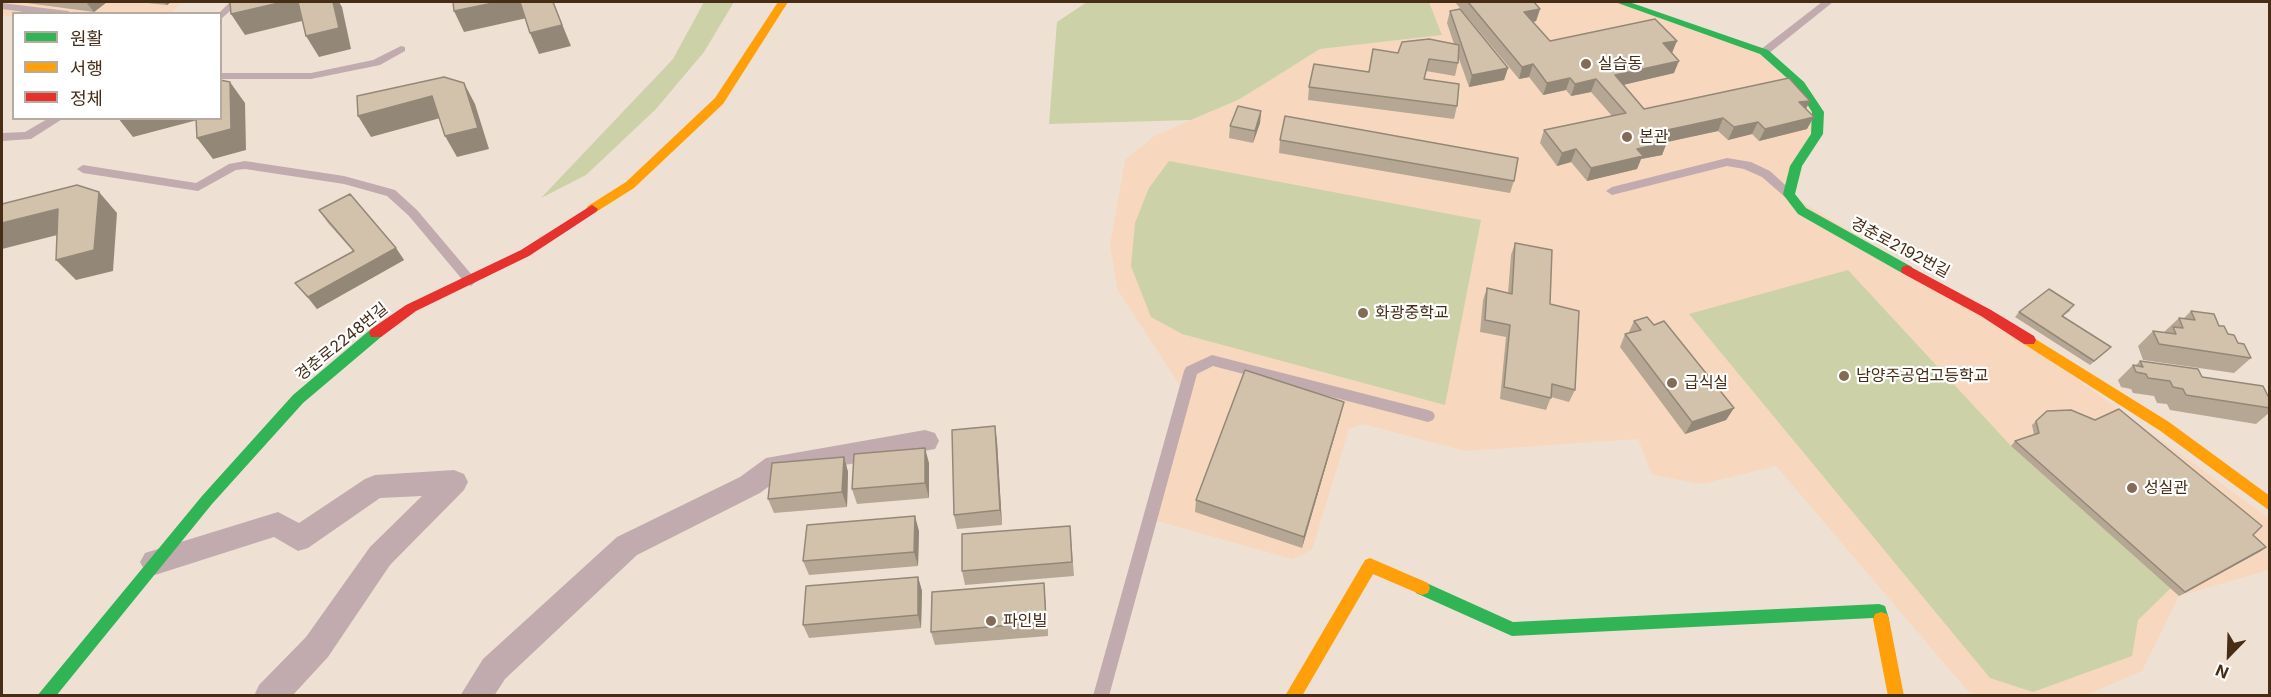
<!DOCTYPE html>
<html>
<head>
<meta charset="utf-8">
<style>
	body { margin:0 }
	#map { position:relative; width:2271px; height:697px; overflow:hidden; background:#efe0d4; font-family:Inter,"Noto Sans KR",sans-serif }
	canvas { display:block }
	.frame { position:absolute; inset:0; border:3px solid #472d15; pointer-events:none }
	.legend { position:absolute; left:12px; top:12px; width:210px; height:108px; box-sizing:border-box; background:#fff; border:2px solid #b5aba1; margin:0; padding:8px 10px; list-style:none; font-size:18px; color:#472d15 }
	.legend li { display:flex; align-items:center; gap:12px; height:30px }
	.legend b { width:30px; border:2px solid #b5aba1 }
	.north { position:absolute; left:2199px; top:625px; width:60px; height:60px; -webkit-text-stroke:4px #fff; paint-order:stroke; rotate:203deg; font-size:16px; font-weight:700; line-height:24px; text-align:center; color:#472d15 }
	.north::after { content:''; display:block; margin:auto; width:21px; height:27px; background:#472d15; clip-path:polygon(50% 0,100% 100%,50% 72%,0 100%) }
</style>
</head>
<body>
<div id="map">
<canvas width="2271" height="697"></canvas>
<div class="frame"></div>
<ul class="legend">
<li><b style="height:8px;background:#30b455"></b>원활</li>
<li><b style="height:8px;background:#ff9f0a"></b>서행</li>
<li><b style="height:8px;background:#e5322d"></b>정체</li>
</ul>
<div class="north">N</div>
</div>
<script>
const context = document.querySelector('canvas').getContext('2d');
context.lineJoin = 'round';
function fill(path, color) { context.fillStyle = color; context.fill(path, 'evenodd'); }
const poly = rows => new Path2D(rows.map(r => 'M' + r).join(''));
function trace(path, color, width, dash) { context.strokeStyle = color; context.lineWidth = width; context.lineCap = dash ? 'butt' : 'round'; context.setLineDash(dash || []); context.stroke(path); }
function drawText(font, color, halo, rows, align = 'center') {
  context.font = font + ' Inter,"Noto Sans KR",sans-serif'; context.lineWidth = 4.5; context.setLineDash([]); context.textBaseline = 'middle'; context.strokeStyle = halo; context.fillStyle = color; for (const [text, x, y, turn = 0] of rows) {
    context.save(); context.translate(x, y); context.rotate((+turn || 0) * Math.PI / 180); context.textAlign = isNaN(turn) ? turn : align; if (halo) context.strokeText(text, 0, 0); context.fillText(text, 0, 0); context.restore();
  }
}
fill(poly([
	[2,2,182,2,171,13,14,14,13,17,2,15],
	[1429,2,1620,2,1764,52,1818,112,1789,194,1986,313,2269,518,2269,570,2179,596,2142,671,2086,695,1978,696,1967,690,1776,466,1702,484,1652,475,1638,439,1465,451,1363,424,1349,429,1312,550,1292,559,1150,519,1185,393,1118,291,1110,245,1125,160,1154,136,1240,99,1320,49,1442,35]
]), '#f7d8bf');
fill(poly([
	[704,2,734,2,704,52,656,109,586,175,541,198,673,59],
	[1087,2,1429,2,1442,35,1320,49,1240,99,1191,120,1049,124,1057,22],
	[1169,161,1481,220,1445,405,1182,334,1151,317,1131,266,1135,223,1149,188],
	[1848,270,2011,446,2171,588,2138,620,2132,656,2033,692,1990,678,1689,314]
]), '#ccd1a7');
fill(poly([
	[230,2,240,2,220,20,220,14,218,14,230,2],
	[1822,2,1833,2,1768,54,1760,54,1760,50,1822,2],
	[2,3,68,11,73,14,38,14,2,9,2,3],
	[401,46,405,47,405,51,380,65,311,79,220,79,220,73,311,73,373,60,401,46],
	[49,118,64,118,31,139,2,141,2,133,25,132,49,118],
	[1727,158,1751,162,1770,171,1795,194,1789,198,1785,197,1762,177,1744,169,1727,166,1612,195,1606,191,1612,187,1727,158],
	[245,161,344,176,395,190,417,210,477,281,471,286,466,284,409,216,387,196,344,184,245,169,236,170,198,191,83,173,77,169,83,165,196,183,229,164,245,161],
	[1212,355,1428,410,1433,412,1435,416,1433,420,1428,422,1213,366,1197,374,1109,696,1093,696,1184,371,1186,367,1212,355]
]), '#c1abaf');
fill(poly([
	[925,430,935,433,939,441,935,449,783,476,760,493,637,555,505,679,494,696,460,696,483,659,617,537,740,477,766,458,925,430],
	[454,470,464,474,468,482,464,490,390,565,328,657,292,696,254,696,259,685,306,637,370,547,422,496,380,498,308,548,298,551,274,537,155,575,145,571,140,562,145,553,278,512,299,523,365,479,375,475,454,470]
]), '#c1abaf');
fill(poly([
	[1615,2,1629,2,1768,50,1804,82,1824,112,1823,134,1802,166,1795,194,1806,208,1912,267,1913,270,1912,273,1902,273,1798,214,1785,197,1783,194,1790,166,1811,134,1812,112,1796,86,1760,54,1615,2],
	[376,328,383,333,381,337,303,403,212,504,56,696,37,696,202,496,293,395,371,329,376,328],
	[1422,581,1513,622,1879,604,1885,606,1889,619,1887,624,1881,626,1875,624,1873,618,1512,636,1416,593,1414,588,1416,583,1422,581]
]), '#30b455');
fill(poly([
	[778,2,788,2,723,104,634,188,596,212,588,212,586,209,588,206,626,182,715,98,778,2],
	[2029,335,2169,422,2270,496,2270,511,2159,430,2024,344,2022,340,2029,335],
	[1370,558,1428,583,1430,588,1428,593,1422,595,1373,574,1302,696,1285,696,1365,560,1370,558],
	[1881,612,1887,614,1889,619,1904,696,1888,696,1873,619,1875,614,1881,612]
]), '#ff9f0a');
fill(poly([
	[592,205,598,209,596,212,529,256,416,311,381,337,371,337,369,333,371,329,406,305,521,250,592,205],
	[1907,265,1991,310,2034,336,2036,340,2034,344,2024,344,1981,316,1902,273,1901,270,1902,267,1907,265]
]), '#e5322d');
fill(poly([
	[19,2,107,2,94,12],
	[137,2,171,2,167,5],
	[1455,2,1534,2,1540,9,1536,21,1533,22,1550,41,1672,53,1674,73,1623,85,1644,109,1806,109,1807,129,1759,141,1752,134,1728,140,1718,131,1667,142,1662,155,1641,159,1637,169,1587,181,1571,162,1557,166,1540,143,1544,130,1612,116,1591,92,1571,96,1566,90,1543,95,1529,77,1519,79],
	[1450,11,1508,68,1504,80,1469,87,1458,56,1458,63,1455,76,1426,71,1424,79,1457,106,1454,119,1308,100,1309,87,1369,72,1398,53,1454,44,1447,23],
	[1261,111,1260,123,1253,143,1229,138,1230,126],
	[1280,140,1514,181,1510,193,1279,153],
	[319,210,396,248,404,260,317,309,295,283,353,251,328,223],
	[1515,243,1550,304,1575,390,1569,402,1551,397,1546,410,1500,399,1506,337,1480,332,1483,300,1487,288,1508,293,1511,255],
	[2071,310,2063,316,2107,351,2090,365,2015,317,2019,312],
	[2191,311,2219,326,2238,343,2251,358,2234,373,2143,360,2138,346,2153,331,2164,332,2179,318,2184,318],
	[1634,321,1734,408,1726,420,1685,434,1620,347,1625,334,1628,334],
	[2140,361,2202,377,2270,400,2270,412,2256,424,2170,410,2167,404,2157,403,2154,396,2133,393,2131,389,2121,387,2118,380,2133,365,2136,365],
	[1341,414,1302,548,1195,512,1196,500],
	[2036,421,2266,547,2261,551,2179,596,2011,446,2015,441,2034,435,2032,425],
	[997,441,1002,525,957,529,954,515],
	[844,457,848,472,847,507,774,513,768,499],
	[929,463,929,498,857,504,852,489],
	[1070,526,1074,576,965,585,962,571],
	[919,531,918,566,809,575,803,561],
	[918,577,922,591,921,628,809,638,803,625],
	[1044,583,1048,636,935,645,931,632]
]), '#b5a793');
fill(poly([
	[86,2,107,2,94,12],
	[164,2,171,2,167,5],
	[283,2,300,2,310,19,245,35,231,14],
	[333,2,339,2,342,7,351,49,319,57,306,36],
	[498,2,520,2,527,18,464,32,454,11],
	[553,2,571,46,539,54,530,33],
	[1540,9,1536,21,1520,25,1524,12],
	[1677,41,1672,53,1663,43],
	[1679,61,1674,73,1610,88,1615,75],
	[1533,64,1529,77,1519,79,1522,67],
	[1508,68,1504,80,1469,87,1472,75],
	[1570,78,1566,90,1543,95,1547,83],
	[1596,79,1591,92,1571,96,1575,84],
	[230,82,245,103,246,150,213,159,197,138],
	[464,83,475,104,489,149,457,157,445,136],
	[432,96,444,117,371,137,358,116],
	[1810,101,1804,113,1799,102],
	[1261,111,1260,123,1253,143,1255,131],
	[1814,117,1807,129,1759,141,1765,129],
	[118,118,205,118,133,137],
	[1723,118,1718,131,1653,145,1658,132],
	[1758,122,1752,134,1728,140,1734,127],
	[1667,142,1662,155,1641,159,1637,169,1587,181,1591,168,1637,149],
	[1576,149,1571,162,1557,166,1562,153],
	[99,192,117,213,113,271,76,280,56,260],
	[58,209,77,230,2,249,2,223],
	[396,248,404,260,317,309,308,297],
	[1344,402,1341,414,1302,548,1304,537],
	[1734,408,1726,420,1685,434,1692,422],
	[995,426,997,441,1002,525,1000,510],
	[925,448,929,463,929,498,925,483],
	[844,457,848,472,847,507,842,492],
	[915,516,919,531,918,566,914,552],
	[2266,547,2261,551,2179,596,2185,592],
	[918,577,922,591,921,628,918,615],
	[1044,583,1045,597,1048,636,1046,622]
]), '#938878');
const building = poly([
	[230,2,283,2,231,14,230,2],
	[298,2,333,2,339,28,306,36,298,2],
	[453,2,498,2,454,11,453,2],
	[520,2,553,2,562,25,530,33,520,2],
	[1468,2,1534,2,1540,9,1524,12,1550,41,1655,19,1677,41,1663,43,1679,61,1615,75,1644,109,1789,78,1810,101,1799,102,1814,117,1765,129,1758,122,1734,127,1723,118,1658,132,1667,142,1637,149,1643,156,1591,168,1576,149,1562,153,1544,130,1626,113,1596,79,1575,84,1570,78,1547,83,1533,64,1522,67,1468,2],
	[1460,9,1508,68,1472,75,1450,11,1460,9],
	[1429,39,1459,45,1458,63,1429,59,1424,79,1459,84,1457,106,1309,87,1314,64,1369,72,1373,49,1398,53,1402,42,1429,39],
	[444,77,464,83,478,128,445,136,432,96,358,116,357,96,444,77],
	[220,80,230,82,231,129,197,138,196,118,220,118,220,80],
	[1238,106,1261,111,1255,131,1230,126,1238,106],
	[1285,116,1518,158,1514,181,1280,140,1285,116],
	[77,185,99,192,94,250,56,260,58,209,2,223,2,204,77,185],
	[350,194,396,248,308,297,295,283,354,251,319,210,350,194],
	[1515,243,1552,250,1550,304,1579,311,1575,390,1552,384,1551,398,1504,387,1510,325,1485,320,1487,288,1512,294,1515,243],
	[2049,289,2074,305,2062,316,2111,347,2094,361,2019,312,2049,289],
	[2191,311,2214,314,2219,326,2224,326,2228,334,2234,335,2238,343,2244,344,2251,358,2159,344,2153,331,2176,334,2173,327,2183,328,2179,318,2195,320,2191,311],
	[1647,317,1654,325,1664,321,1734,408,1692,422,1625,334,1641,330,1634,321,1647,317],
	[2140,361,2198,369,2202,377,2263,386,2270,400,2270,408,2186,395,2183,389,2173,387,2170,381,2148,378,2146,374,2136,372,2133,365,2143,367,2140,361],
	[1245,370,1344,402,1304,537,1196,500,1245,370],
	[2119,409,2262,526,2253,535,2266,547,2185,592,2015,441,2039,433,2036,421,2047,411,2071,410,2095,420,2119,409],
	[995,426,1000,510,954,515,952,430,995,426],
	[925,448,925,483,852,489,854,454,925,448],
	[844,457,842,492,768,499,772,463,844,457],
	[915,516,914,552,803,561,807,525,915,516],
	[1070,526,1072,562,962,571,962,534,1070,526],
	[918,577,918,615,803,625,806,586,918,577],
	[1044,583,1046,622,931,632,932,592,1044,583]
]);
fill(building, '#d2c2ab');
trace(building, '#938878', 1.5);
for (const [x, y, r, color] of [
	[1586,64,6,"#826c58"],
	[1627,137,6,"#826c58"],
	[1363,313,6,"#826c58"],
	[1844,376,6,"#826c58"],
	[1672,383,6,"#826c58"],
	[2132,488,6,"#826c58"],
	[991,621,6,"#826c58"]
]) { const dot = new Path2D(); dot.arc(x, y, r, 0, 2 * Math.PI); context.fillStyle = color; context.fill(dot); trace(dot, '#fff', 2); }
drawText('16px', '#472d15', '#fff', [
	["실습동",1598,64],
	["본관",1639,137],
	["화광중학교",1375,313],
	["남양주공업고등학교",1856,376],
	["급식실",1684,383],
	["성실관",2144,488],
	["파인빌",1003,621]
], 'left');
drawText('16px', '#472d15', '#fff', [
	["경춘로2192번길",1900,248,28],
	["경춘로2248번길",342,342,-39]
]);
</script>
</body>
</html>
